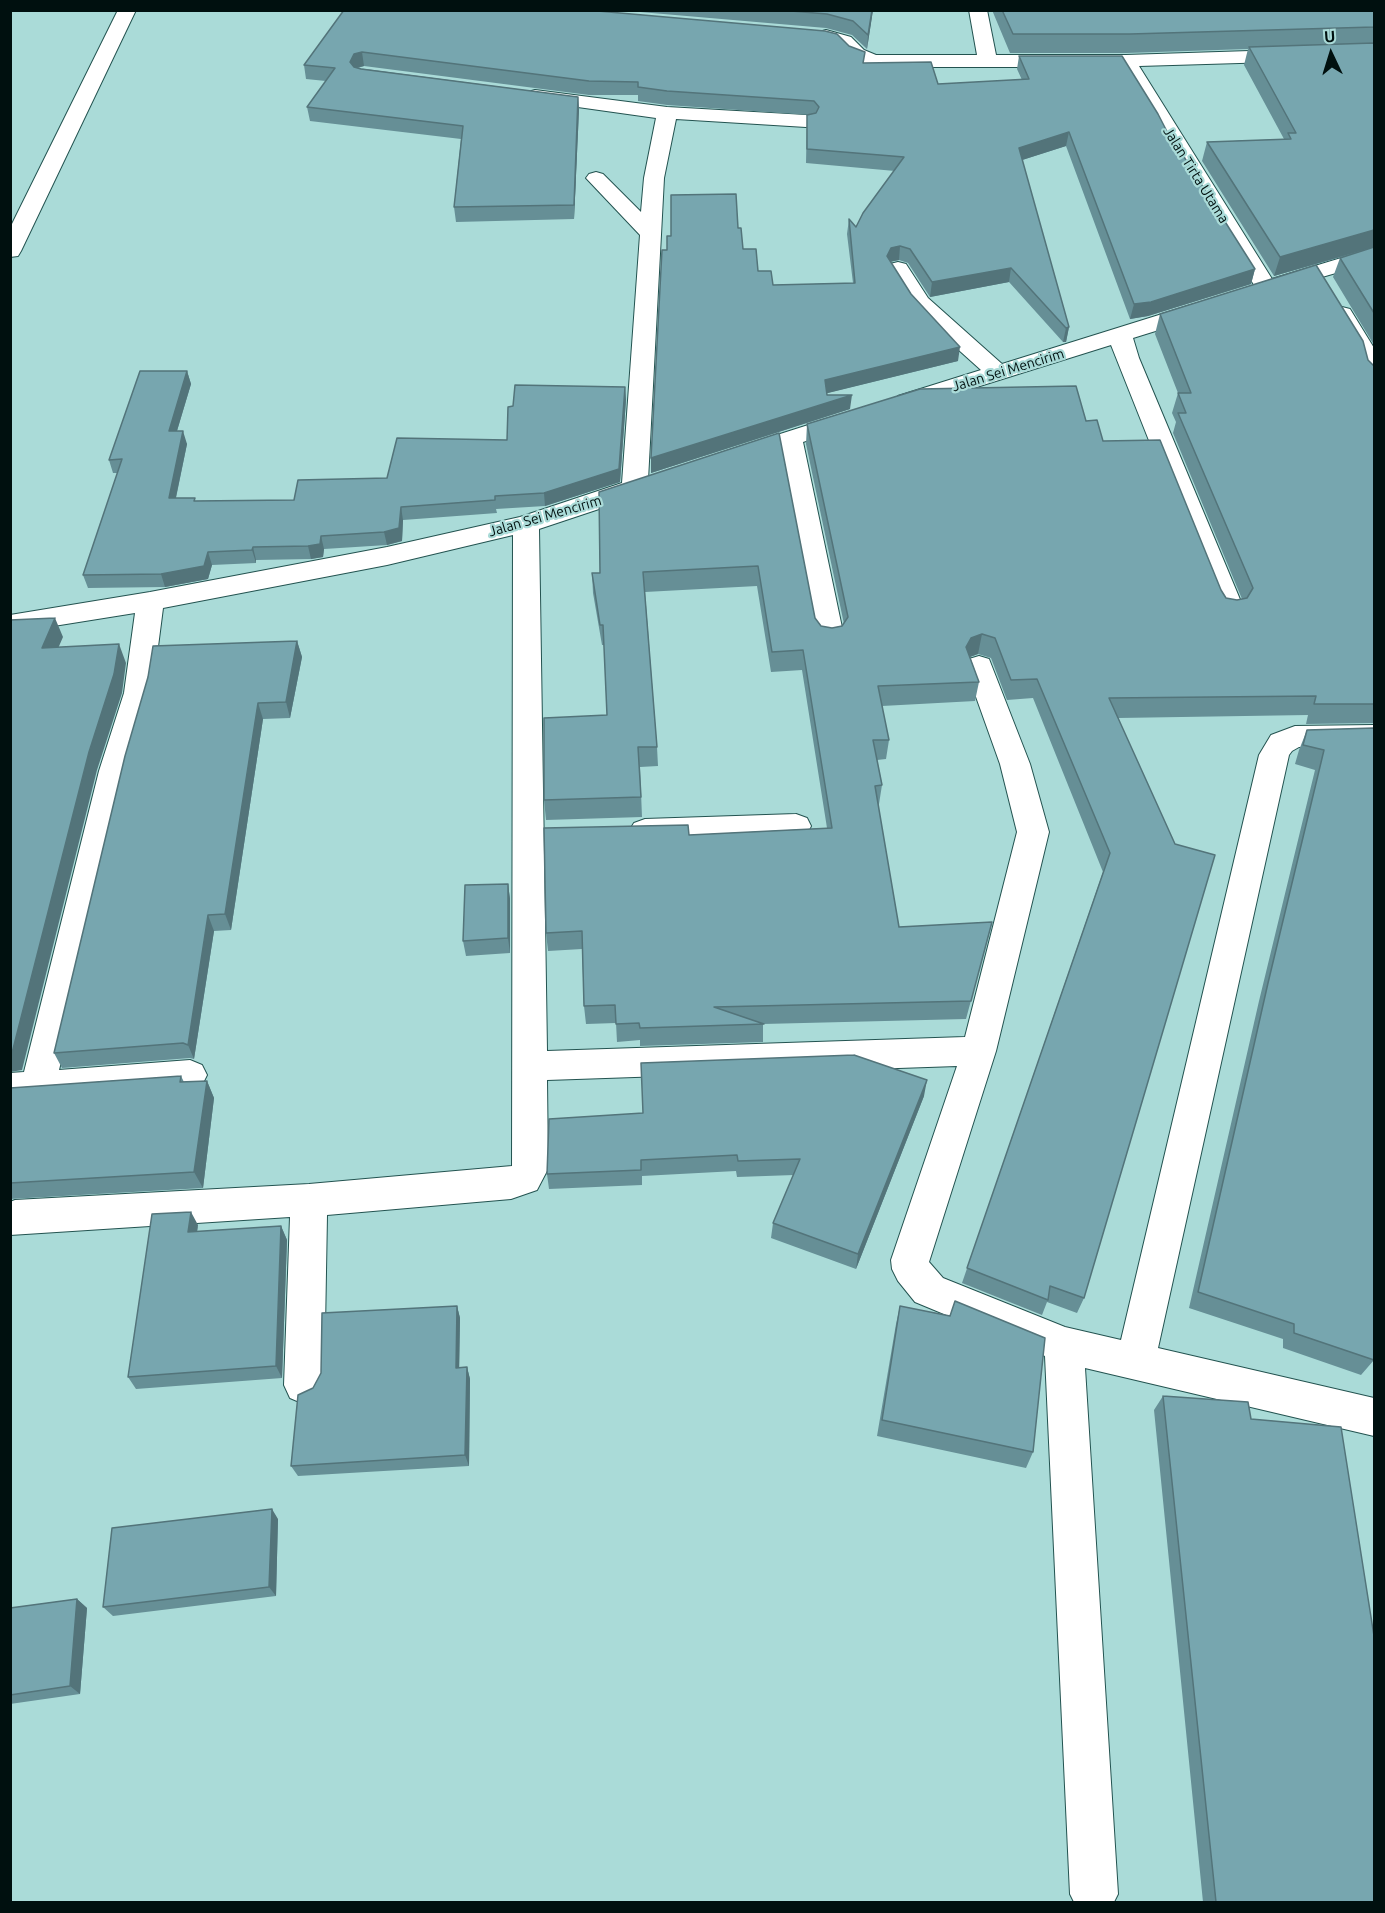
<!DOCTYPE html>
<html>
<head>
<meta charset="utf-8">
<style>
	body { margin:0 }
	#map { position:relative; width:1385px; height:1913px; overflow:hidden; background:#aadbd8; font-family:Ubuntu,sans-serif }
	canvas { display:block }
	.frame { position:absolute; inset:0; border:12px solid #00100f; pointer-events:none }
	.north { position:absolute; left:1301px; top:24px; width:60px; height:60px; -webkit-text-stroke:4px #aadbd8; paint-order:stroke; rotate:356deg; font-size:16px; font-weight:700; line-height:24px; text-align:center; color:#00100f }
	.north::after { content:''; display:block; margin:auto; width:21px; height:27px; background:#00100f; clip-path:polygon(50% 0,100% 100%,50% 72%,0 100%) }
</style>
</head>
<body>
<div id="map">
<canvas width="1385" height="1913"></canvas>
<div class="frame"></div>
<div class="north">U</div>
</div>
<script>
const context = document.querySelector('canvas').getContext('2d');
context.lineJoin = 'round';
const poly = rows => new Path2D(rows.map(r => 'M' + r).join(''));
function trace(path, color, width, dash) { context.strokeStyle = color; context.lineWidth = width; context.lineCap = dash ? 'butt' : 'round'; context.setLineDash(dash || []); context.stroke(path); }
function fill(path, color) { context.fillStyle = color; context.fill(path, 'evenodd'); }
function drawText(font, color, halo, rows, align = 'center') {
  context.font = font + ' Ubuntu,sans-serif'; context.lineWidth = 4.5; context.setLineDash([]); context.textBaseline = 'middle'; context.strokeStyle = halo; context.fillStyle = color; for (const [text, x, y, turn = 0] of rows) {
    context.save(); context.translate(x, y); context.rotate((+turn || 0) * Math.PI / 180); context.textAlign = isNaN(turn) ? turn : align; if (halo) context.strokeText(text, 0, 0); context.fillText(text, 0, 0); context.restore();
  }
}
const minor = poly([
	[118,10,136,10,21,251,18,256,10,257,10,228,118,10],
	[969,10,987,10,996,55,1126,55,1374,47,1374,59,1139,66,1272,279,1374,248,1374,262,1277,290,1275,293,1267,295,1259,293,1120,67,873,67,850,58,837,45,819,40,817,36,819,32,826,30,851,37,864,50,876,55,977,55,969,10],
	[535,90,667,107,806,115,813,117,816,121,813,125,806,127,676,119,664,178,648,480,654,486,650,492,539,529,547,1051,965,1037,1017,832,1000,764,965,666,969,659,979,656,989,659,1030,764,1049,832,996,1051,929,1262,943,1278,1065,1327,1121,1340,1259,755,1271,735,1295,726,1374,725,1374,745,1299,747,1292,751,1289,755,1158,1348,1374,1398,1374,1436,1085,1368,1118,1894,1114,1902,1074,1902,1070,1894,1045,1356,915,1302,898,1281,892,1269,891,1260,957,1066,547,1080,548,1169,537,1190,511,1199,327,1215,324,1385,318,1398,304,1404,290,1398,284,1385,290,1217,10,1235,10,1202,15,1200,309,1184,512,1166,513,535,387,565,163,608,152,693,129,771,59,1070,190,1060,202,1065,207,1075,202,1085,190,1090,10,1103,10,1073,24,1072,99,771,124,693,135,613,10,633,10,615,150,592,387,547,520,517,622,483,640,235,586,178,589,174,596,172,603,174,641,212,644,178,656,118,528,100,525,96,528,92,535,90],
	[898,262,906,264,928,298,1002,364,1191,305,1199,303,1207,305,1210,310,1207,315,1133,338,1139,358,1244,609,1240,616,1230,618,1220,616,1216,609,1111,345,916,406,907,408,898,406,895,401,898,396,981,370,911,307,887,269,890,264,898,262],
	[1342,307,1350,309,1374,348,1374,385,1366,383,1362,378,1358,360,1331,314,1334,309,1342,307],
	[849,412,858,414,861,419,858,424,803,442,844,637,840,644,830,646,820,644,816,637,780,450,739,463,730,460,726,455,730,450,849,412],
	[796,814,807,818,811,826,807,834,796,838,645,843,634,839,629,831,634,823,645,819,796,814]
]);
trace(minor, '#235350', 2);
fill(minor, '#fff');
fill(poly([
	[344,10,864,63,938,84,1022,80,1017,69,1019,56,1176,149,1255,269,1251,284,1148,316,1130,319,1066,146,1022,160,1069,327,1066,342,1063,342,1009,282,930,297,908,263,899,260,890,262,911,294,958,361,827,393,827,395,850,409,651,473,667,250,738,228,743,249,758,271,773,285,853,283,847,234,849,219,856,227,895,171,806,163,807,115,810,115,667,105,638,101,638,95,589,95,364,66,358,68,578,97,579,110,574,219,456,222,454,207,461,139,310,121,307,107,326,81,306,79,304,65],
	[617,10,873,10,867,49,852,35,826,28],
	[992,10,1374,10,1374,345,1333,277,1340,258,1356,253,1274,276,1202,161,1207,142,1284,139,1244,65,1248,49,1126,53,1010,53],
	[1160,314,1368,360,1374,366,1374,723,1306,724,1308,715,1118,718,1084,1298,1077,1313,1047,1302,1042,1315,962,1283,1103,872,1033,698,1007,700,991,658,978,654,970,657,979,682,975,701,882,706,889,740,886,759,877,760,882,785,879,804,878,805,899,927,992,922,966,1019,763,1024,763,1042,640,1046,640,1040,617,1042,616,1023,586,1024,584,1006,582,949,548,951,546,933,689,835,827,828,802,670,771,672,757,586,645,592,657,747,658,766,640,767,642,817,546,820,544,800,607,715,604,645,602,645,593,593,592,573,600,573,779,433,815,618,821,626,832,628,842,626,844,624,806,444,807,424,1086,421,1103,441,1226,598,1237,600,1242,599,1173,433,1176,422,1172,413,1178,393,1155,334],
	[187,371,191,384,177,431,187,444,176,498,196,501,294,500,387,478,507,440,513,406,625,387,626,400,620,482,545,506,496,509,497,513,403,520,402,541,387,545,324,549,323,557,311,559,256,560,256,563,212,565,208,579,165,587,88,588,83,575,118,473,113,473,109,460],
	[297,641,302,657,290,718,263,719,231,930,214,931,194,1059,190,1058,62,1068,54,1053,125,756],
	[1374,728,1374,1360,1361,1375,1283,1348,1283,1339,1189,1308,1259,1001,1315,770,1295,764,1299,750,1307,730],
	[508,884,510,899,510,953,466,956,463,941],
	[181,1076,184,1082,207,1081,214,1098,203,1188,10,1199,10,1088],
	[924,1096,856,1269,771,1238,773,1223,794,1175,737,1177,736,1171,642,1176,642,1185,549,1189,547,1174],
	[198,1225,197,1232,281,1226,287,1240,282,1378,136,1389,128,1377],
	[457,1306,460,1318,459,1367,467,1367,470,1379,469,1466,298,1476,291,1466,313,1388],
	[900,1306,1033,1452,1026,1468,877,1436,896,1324],
	[1163,1396,1251,1419,1374,1902,1203,1902,1154,1410],
	[278,1519,276,1596,113,1616,103,1607],
	[77,1599,87,1608,80,1694,10,1704,10,1608]
]), '#668f96');
fill(poly([
	[872,10,873,10,867,49,868,35],
	[362,52,364,66,356,68,352,75,350,62,354,54],
	[578,97,579,110,574,219,574,205],
	[1069,132,1066,146,1016,162,1019,148],
	[1374,230,1374,247,1274,276,1280,257],
	[900,246,899,260,889,262,887,256,891,248],
	[1011,268,1009,282,930,297,932,282],
	[1255,269,1251,284,1148,316,1130,319,1134,304],
	[1069,327,1066,342,1063,342,1066,328],
	[960,347,958,361,824,394,825,380],
	[187,371,191,384,173,444,169,431],
	[625,387,626,400,620,482,545,506,544,493],
	[852,395,850,409,651,473,651,458],
	[183,431,187,444,173,511,169,498],
	[401,507,403,520,402,541,387,545,384,532],
	[321,536,324,549,323,557,311,559,308,546],
	[253,547,256,560,256,563,252,550],
	[208,552,212,565,208,579,165,587,161,574],
	[55,618,63,637,50,667,42,648],
	[982,634,978,654,967,658,966,647,971,638],
	[297,641,302,657,290,718,286,702],
	[119,644,126,663,122,693,97,770,22,1070,10,1072,10,1053,89,752],
	[258,703,263,719,231,930,225,914],
	[508,884,510,899,510,953,508,938],
	[208,915,214,931,194,1059,188,1045],
	[927,1080,924,1096,856,1269,858,1254],
	[207,1081,214,1098,203,1188,194,1172],
	[191,1212,198,1225,195,1245,188,1232],
	[281,1226,287,1240,282,1378,276,1366],
	[457,1306,460,1318,459,1379,456,1368],
	[467,1367,470,1379,469,1466,465,1455],
	[272,1509,278,1519,276,1596,269,1587],
	[77,1599,87,1608,80,1694,70,1686]
]), '#53747a');
const building = poly([
	[344,10,586,10,825,31,837,34,849,46,865,52,863,63,931,62,938,84,1029,79,1019,56,1122,56,1158,114,1176,149,1179,149,1255,269,1151,302,1134,304,1069,132,1019,148,1069,327,1066,328,1011,268,932,282,910,249,900,246,891,248,887,256,911,294,960,347,825,380,827,395,852,395,651,458,662,250,667,250,667,236,671,236,671,195,736,194,738,228,741,228,743,249,756,249,758,271,771,271,773,285,855,283,849,219,856,227,863,213,904,157,807,149,807,115,816,113,819,107,814,101,667,91,638,87,638,82,589,81,362,52,354,54,350,62,354,67,361,69,578,97,574,205,454,207,463,126,307,107,335,68,304,65,344,10],
	[779,10,872,10,868,35,853,21,827,14,779,10],
	[1002,10,1374,10,1374,27,1130,34,1013,34,1002,10],
	[1374,43,1374,230,1280,257,1207,142,1291,139,1288,133,1296,133,1249,47,1374,43],
	[1374,247,1374,313,1340,258,1374,247],
	[1316,265,1363,341,1368,360,1374,366,1374,704,1314,704,1316,696,1109,698,1175,844,1215,855,1084,1298,1050,1286,1048,1300,967,1268,1110,853,1037,679,1011,680,995,638,982,634,971,638,966,647,979,682,878,686,889,740,873,740,882,785,875,786,899,927,992,922,971,1001,714,1007,764,1024,640,1028,639,1023,616,1024,615,1005,584,1006,582,931,546,933,544,828,688,825,689,835,832,828,803,650,772,652,758,566,643,572,657,747,638,747,641,797,544,800,544,718,607,715,603,625,600,625,592,573,600,573,599,492,779,433,815,618,821,626,832,628,842,626,848,617,807,424,920,389,1076,386,1086,421,1097,420,1103,441,1160,440,1221,590,1226,598,1237,600,1247,598,1253,588,1178,413,1186,413,1178,393,1191,393,1160,314,1316,265],
	[140,371,187,371,169,431,183,431,169,498,195,498,194,501,294,500,298,480,387,478,397,438,507,440,508,407,513,406,515,385,625,387,619,469,544,493,495,496,495,500,401,507,399,528,384,532,321,536,320,544,308,546,253,547,252,550,208,552,204,566,161,574,83,575,122,459,109,460,140,371],
	[55,618,42,648,119,644,114,674,89,752,12,1053,10,1053,10,620,55,618],
	[297,641,286,702,258,703,225,914,208,915,188,1045,183,1043,54,1053,125,756,148,677,153,646,297,641],
	[1374,728,1374,1360,1294,1333,1294,1324,1198,1292,1268,983,1324,750,1303,745,1307,730,1374,728],
	[508,884,508,938,463,941,465,885,508,884],
	[854,1055,927,1080,858,1254,773,1223,800,1159,738,1161,737,1155,641,1160,641,1170,547,1174,549,1119,643,1113,641,1063,854,1055],
	[181,1076,180,1082,207,1081,194,1172,10,1183,10,1088,181,1076],
	[191,1212,188,1232,281,1226,276,1366,128,1377,152,1214,191,1212],
	[955,1301,1045,1338,1033,1452,882,1420,900,1306,950,1316,955,1301],
	[457,1306,456,1368,467,1367,465,1455,291,1466,298,1395,313,1388,321,1373,322,1313,457,1306],
	[1163,1396,1248,1402,1251,1419,1341,1427,1374,1636,1374,1902,1216,1902,1163,1396],
	[272,1509,269,1587,103,1607,112,1528,272,1509],
	[77,1599,70,1686,10,1695,10,1608,77,1599]
]);
fill(building, '#77a6af');
trace(building, '#53747a', 1.5);
drawText('14px', '#00100f', '#aadbd8', [
	["Jalan Tirta Utama",1196,175,58],
	["Jalan Sei Mencirim",1008,370,-17],
	["Jalan Sei Mencirim",545,516,-16]
]);
</script>
</body>
</html>
